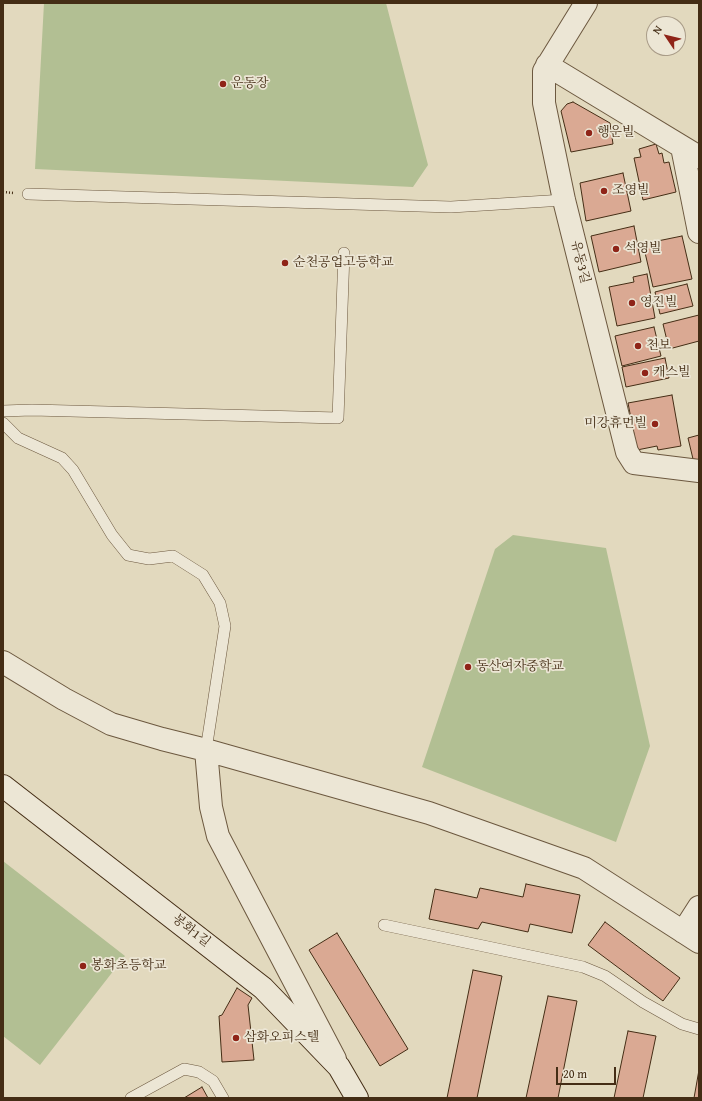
<!DOCTYPE html>
<html>
<head>
<meta charset="utf-8">
<style>
	body { margin:0 }
	#map { position:relative; width:702px; height:1101px; overflow:hidden; background:#e2d9be; font-family:"Gentium Book Plus",serif }
	canvas { display:block }
	.frame { position:absolute; inset:0; border:4px solid #442d15; pointer-events:none }
	.north { position:absolute; left:646px; top:16px; width:40px; height:40px; box-sizing:border-box; background:#ece6d5; border:1px solid #a99c88; border-radius:50%; rotate:305deg; font-size:11px; font-weight:700; line-height:16px; text-align:center; color:#442d15 }
	.north::after { content:''; display:block; margin:auto; width:14px; height:18px; background:#8f2418; clip-path:polygon(50% 0,100% 100%,50% 72%,0 100%) }
	.scale { position:absolute; left:556px; top:1067px; width:60px; height:18px; box-sizing:border-box; border:2px solid #442d15; border-top:0; padding-left:5px; font-size:12px; line-height:14px; white-space:nowrap; color:#442d15; -webkit-text-stroke:3px #ece6d5; paint-order:stroke }
</style>
</head>
<body>
<div id="map">
<canvas width="702" height="1101"></canvas>
<div class="frame"></div>
<div class="north">N</div>
<div class="scale">20 m</div>
</div>
<script>
const context = document.querySelector('canvas').getContext('2d');
context.lineJoin = 'round';
function fill(path, color) { context.fillStyle = color; context.fill(path, 'evenodd'); }
const poly = rows => new Path2D(rows.map(r => 'M' + r).join(''));
function trace(path, color, width, dash) { context.strokeStyle = color; context.lineWidth = width; context.lineCap = dash ? 'butt' : 'round'; context.setLineDash(dash || []); context.stroke(path); }
function drawText(font, color, halo, rows, align = 'center') {
  context.font = font + ' "Gentium Book Plus","Noto Serif KR",serif'; context.lineWidth = 3.5; context.setLineDash([]); context.textBaseline = 'middle'; context.strokeStyle = halo; context.fillStyle = color; for (const [text, x, y, turn = 0] of rows) {
    context.save(); context.translate(x, y); context.rotate((+turn || 0) * Math.PI / 180); context.textAlign = isNaN(turn) ? turn : align; if (halo) context.strokeText(text, 0, 0); context.fillText(text, 0, 0); context.restore();
  }
}
fill(poly([
	[44,3,386,3,428,165,413,187,35,169],
	[513,535,606,548,650,746,616,842,422,767,495,549],
	[3,861,125,956,40,1065,3,1036]
]), '#b2bf93');
const building = poly([
	[573,102,610,123,613,144,571,152,561,111,567,104,573,102],
	[656,144,659,154,662,153,664,163,669,162,676,192,643,200,634,158,641,157,639,149,656,144],
	[623,173,631,211,586,221,580,183,623,173],
	[634,226,641,262,599,272,591,236,634,226],
	[682,236,692,279,653,287,643,244,682,236],
	[647,274,655,318,617,326,609,287,634,282,633,277,647,274],
	[687,284,693,306,660,314,655,292,687,284],
	[699,315,699,341,669,349,663,324,699,315],
	[654,327,661,356,622,366,615,336,654,327],
	[665,358,669,378,626,387,622,367,665,358],
	[672,395,681,446,658,450,657,446,637,450,628,403,672,395],
	[699,435,699,460,693,459,688,438,699,435],
	[526,884,580,895,572,933,530,924,528,932,482,922,478,929,429,919,435,889,477,898,480,888,523,897,526,884],
	[605,922,680,978,663,1001,588,945,605,922],
	[337,933,408,1049,380,1066,309,950,337,933],
	[473,970,502,976,477,1098,447,1098,473,970],
	[237,988,252,998,248,1005,254,1060,222,1062,219,1016,222,1015,237,988],
	[548,996,577,1001,558,1098,526,1098,548,996],
	[628,1031,656,1036,643,1098,614,1098,628,1031],
	[699,1070,699,1098,694,1098,699,1070],
	[202,1087,208,1098,184,1098,202,1087]
]);
fill(building, '#daa993');
trace(building, '#442d15', 1);
const lane = poly([
	[28,194,451,207,564,200],
	[3,411,32,410,338,418,344,253],
	[3,423,18,438,62,458,73,470,112,535,128,555,149,559,173,556,203,575,220,603,225,626,206,750],
	[384,925,583,967,605,976,643,1002,682,1024,699,1029],
	[131,1098,184,1069,199,1072,213,1081,223,1098]
]);
const street = poly([
	[586,3,544,71,544,103,564,200,627,452,634,463,699,471],
	[547,65,699,157],
	[682,147,699,232],
	[3,662,64,699,111,724,162,739,206,750,429,813,584,868,699,942],
	[206,750,211,807,218,836,335,1059],
	[683,932,699,907]
]);
const secondary = poly([
	[3,786,263,988,339,1067,357,1098]
]);
trace(lane, '#6c583f', 12);
trace(street, '#6c583f', 24);
trace(secondary, '#442d15', 24);
trace(poly([
	[3,192,14,193]
]), '#442d15', 2.5, [1, 2]);
trace(lane, '#ece6d5', 11);
trace(street, '#ece6d5', 22);
trace(secondary, '#ece6d5', 22);
for (const [x, y, r, color] of [
	[223,84,4,"#8f2418"],
	[589,133,4,"#8f2418"],
	[604,191,4,"#8f2418"],
	[616,249,4,"#8f2418"],
	[285,263,4,"#8f2418"],
	[632,303,4,"#8f2418"],
	[638,346,4,"#8f2418"],
	[645,373,4,"#8f2418"],
	[655,424,4,"#8f2418"],
	[468,667,4,"#8f2418"],
	[83,966,4,"#8f2418"],
	[236,1038,4,"#8f2418"]
]) { const dot = new Path2D(); dot.arc(x, y, r, 0, 2 * Math.PI); context.fillStyle = color; context.fill(dot); trace(dot, '#ece6d5', 1.5); }
drawText('13px', '#442d15', '#ece6d5', [
	["운동장",231,84],
	["행운빌",597,133],
	["조영빌",612,191],
	["석영빌",624,249],
	["순천공업고등학교",293,263],
	["영진빌",640,303],
	["천보",646,346],
	["캐스빌",653,373],
	["미강휴먼빌",647,424,"right"],
	["동산여자중학교",476,667],
	["봉화초등학교",91,966],
	["삼화오피스텔",244,1038]
], 'left');
drawText('13px', '#442d15', '#ece6d5', [
	["유동3길",580,262,76],
	["봉화1길",191,931,38]
]);
</script>
</body>
</html>
